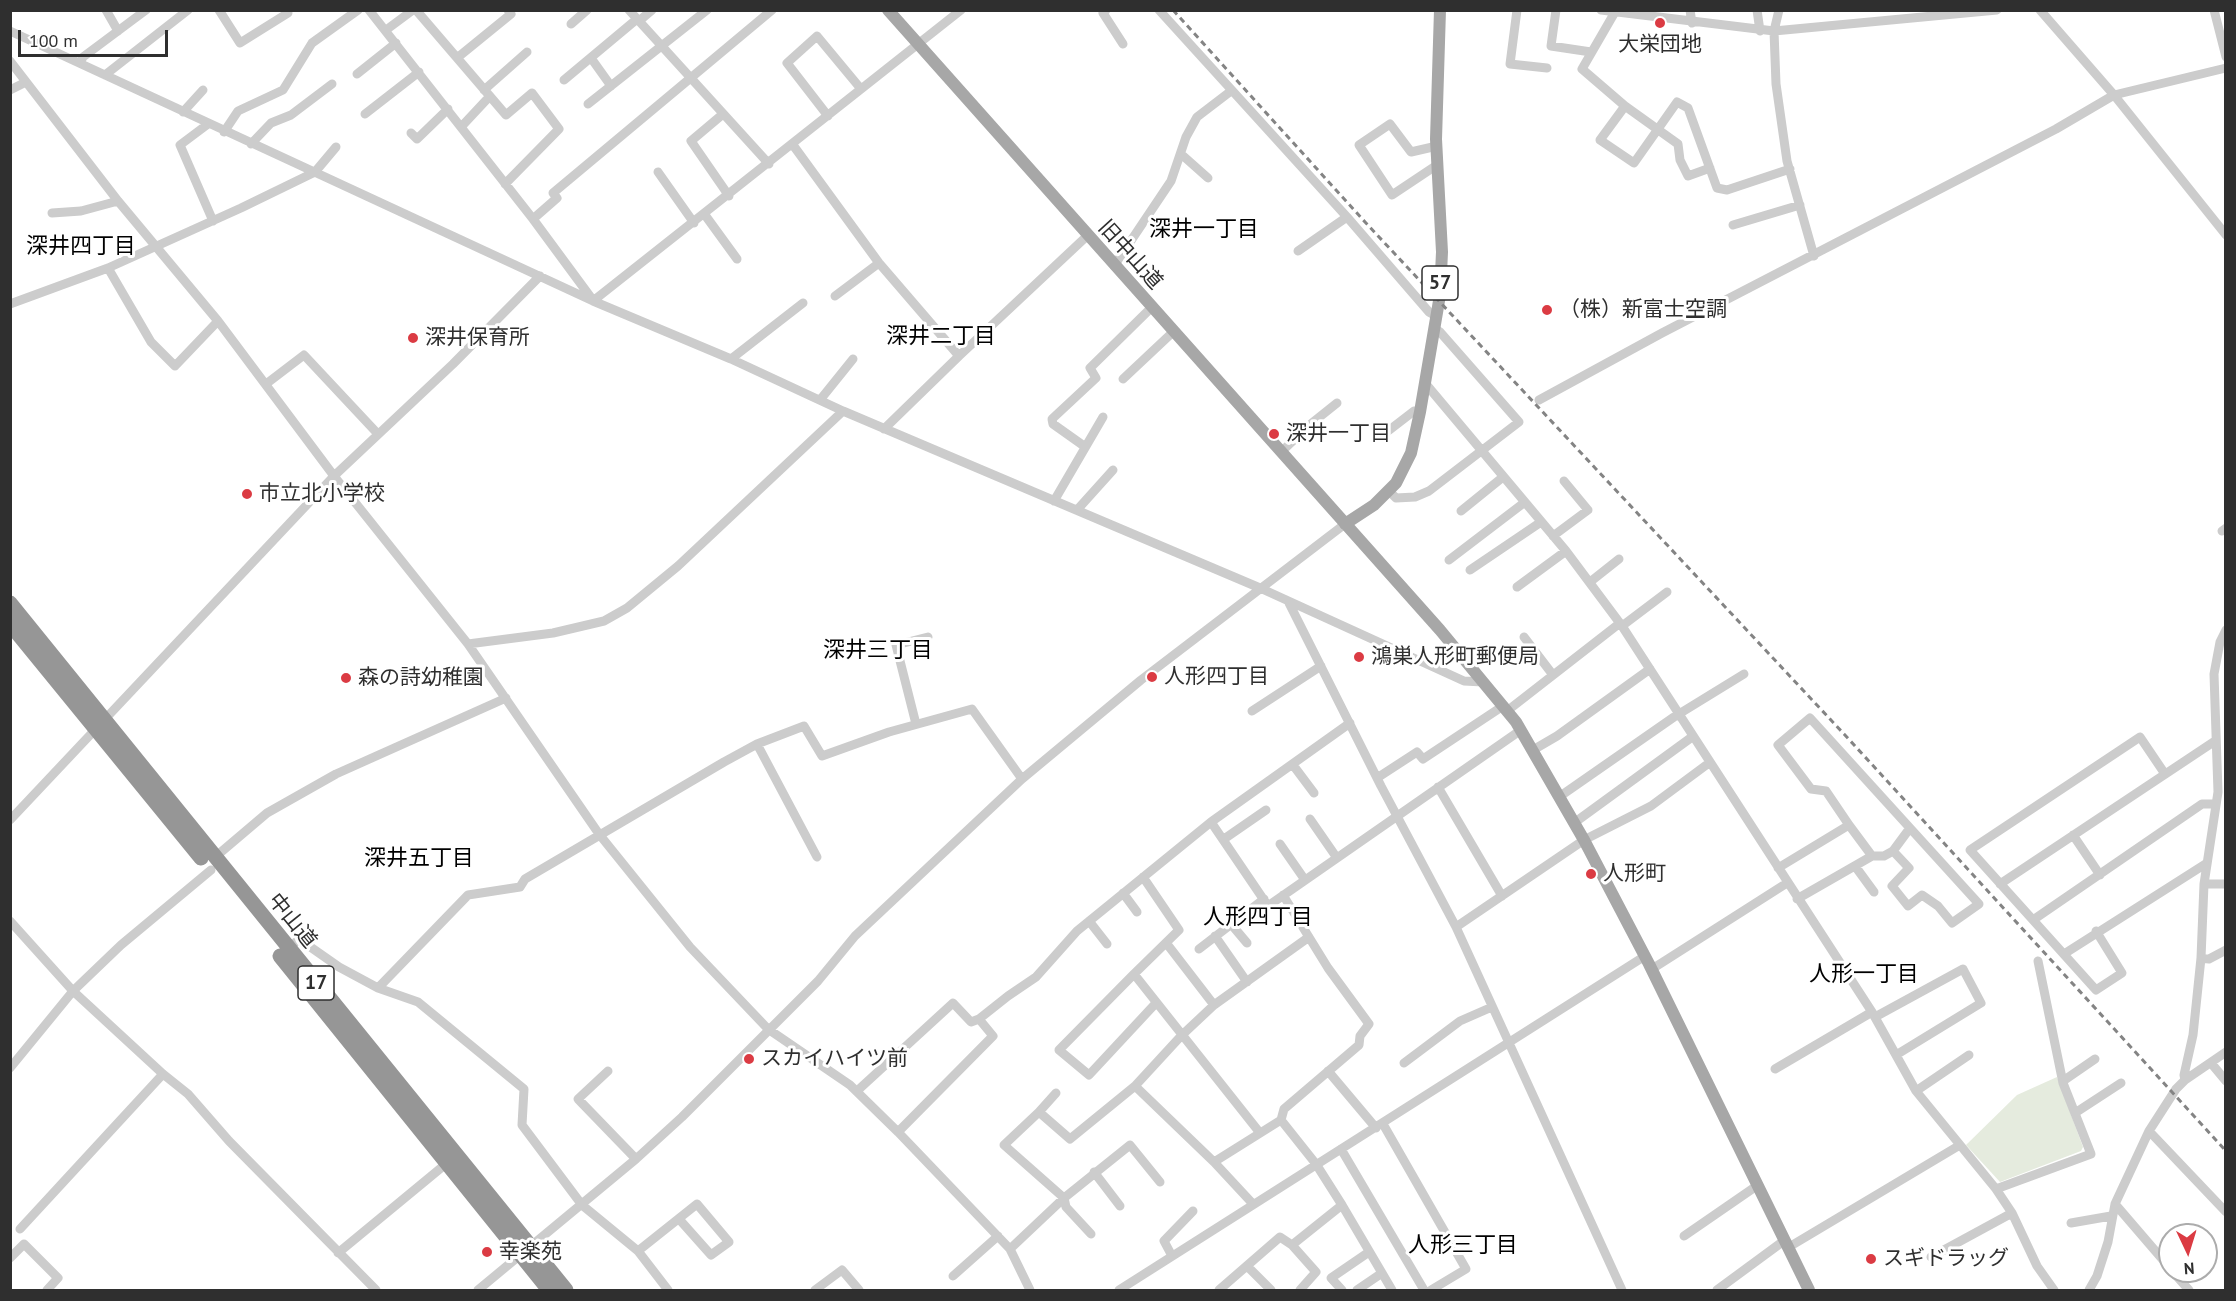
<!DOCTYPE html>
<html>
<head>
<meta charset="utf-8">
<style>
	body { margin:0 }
	#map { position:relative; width:2236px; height:1301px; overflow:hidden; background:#fff; font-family:"PT Sans",sans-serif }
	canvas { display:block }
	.frame { position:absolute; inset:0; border:12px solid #2f2f2f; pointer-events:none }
	.north { position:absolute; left:2158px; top:1223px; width:60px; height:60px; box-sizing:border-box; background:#fff; border:2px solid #acacac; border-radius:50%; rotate:176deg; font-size:16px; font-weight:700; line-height:24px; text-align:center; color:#2f2f2f }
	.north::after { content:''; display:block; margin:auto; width:21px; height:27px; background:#db3b43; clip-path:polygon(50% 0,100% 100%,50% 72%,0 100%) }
	.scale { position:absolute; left:18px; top:30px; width:150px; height:27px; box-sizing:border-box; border:3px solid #2f2f2f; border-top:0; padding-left:8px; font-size:18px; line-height:21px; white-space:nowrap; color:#2f2f2f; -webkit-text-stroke:4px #fff; paint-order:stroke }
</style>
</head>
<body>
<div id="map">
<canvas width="2236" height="1301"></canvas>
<div class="frame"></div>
<div class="north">N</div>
<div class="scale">100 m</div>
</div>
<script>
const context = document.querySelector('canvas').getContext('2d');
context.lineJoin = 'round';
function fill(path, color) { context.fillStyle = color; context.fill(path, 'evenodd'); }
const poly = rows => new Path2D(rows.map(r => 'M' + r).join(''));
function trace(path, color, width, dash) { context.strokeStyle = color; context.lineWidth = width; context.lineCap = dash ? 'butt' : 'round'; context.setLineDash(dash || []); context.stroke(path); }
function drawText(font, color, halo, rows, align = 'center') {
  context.font = font + ' "PT Sans","Noto Sans JP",sans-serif'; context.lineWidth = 6; context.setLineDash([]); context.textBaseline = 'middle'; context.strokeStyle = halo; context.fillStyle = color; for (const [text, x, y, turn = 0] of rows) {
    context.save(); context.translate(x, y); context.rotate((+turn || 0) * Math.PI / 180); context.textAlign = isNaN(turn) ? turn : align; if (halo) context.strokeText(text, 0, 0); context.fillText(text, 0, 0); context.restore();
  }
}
fill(poly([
	[2057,1077,2083,1147,2081,1151,2000,1182,1966,1145,2017,1095]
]), '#e5ebde');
trace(poly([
	[106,10,118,31],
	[219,10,240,43,288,13],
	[369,10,533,219,592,299],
	[416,10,506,115,532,93,559,129,505,184],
	[629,10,769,164],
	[1106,10,1103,13,1123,44],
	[1159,10,1347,217,1429,312,1436,316],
	[1517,10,1510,64,1547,68],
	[1556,10,1551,46,1591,52],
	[1601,10,1774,31,1997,10],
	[1690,10,1692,23],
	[1757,10,1760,31],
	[1779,10,1774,31,1776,84,1787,161,1814,256],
	[2040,10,2114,95,2226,235],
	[2214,10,2226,57],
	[1615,12,1582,69,1625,106,1678,144,1680,160,1688,176,1710,168],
	[639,21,652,10],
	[571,24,587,10],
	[386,30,413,10],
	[10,31,593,301,731,359,843,411,1260,588,1464,681,1483,682],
	[457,58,511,14,508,10],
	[591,58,611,86],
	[10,61,118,201,218,321,334,476,468,644,599,834,690,947,768,1029,850,1085,898,1132,1010,1249,1030,1290],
	[80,63,83,57,146,10],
	[357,74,396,43],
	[105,75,188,10],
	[564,80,637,19],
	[10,90,26,82],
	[484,90,527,52],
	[588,104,707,10],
	[1625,106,1600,140,1634,163,1677,102,1688,108,1717,188,1727,190,1790,169],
	[183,112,203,90],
	[365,114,419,72],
	[723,114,691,141,729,196],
	[828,116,787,63,817,36,861,89],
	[208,124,180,145,213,221],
	[462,126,490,96],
	[224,132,238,111,283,90,312,43,358,10],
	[411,133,417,139,448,109],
	[251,144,271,123,291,115,332,84],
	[793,145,879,263,959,356,884,429],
	[1437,146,1411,152,1390,124,1359,145,1392,195,1437,165],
	[1181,154,1208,178],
	[658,172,694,223],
	[52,213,81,211,118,201],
	[705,215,737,259],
	[533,219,557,198,553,193,772,10],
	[1733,225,1800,205],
	[1298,251,1347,217],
	[1114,266,1171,181,1186,137,1197,117,1231,91],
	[108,268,151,342,175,366,218,321],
	[835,296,879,263],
	[593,301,961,10],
	[10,304,108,268,241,208,315,172,336,147],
	[959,356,1087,236],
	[731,359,803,303],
	[1123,379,1173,332],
	[1425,383,1566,551,1622,626,1872,1012,1916,1091,1996,1189,2012,1213,2037,1266,2054,1290],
	[266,384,304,355,377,433],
	[820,400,853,359],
	[1539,400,1662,333,2056,129,2114,95,2226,68],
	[1379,438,1414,411,1420,412],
	[1084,446,1053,424,1052,419,1096,378,1090,368,1151,308],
	[1281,452,1312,423,1337,403],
	[1389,491,1396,498,1415,497,1429,491,1519,422,1440,332,1434,328],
	[1054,501,1103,417],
	[1077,510,1113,470],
	[1461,511,1503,477],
	[2222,531,2226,528],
	[1553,536,1588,510,1564,481],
	[1449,560,1525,502],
	[1470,570,1541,522],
	[1590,582,1619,559],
	[1517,587,1566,551],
	[1289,603,1381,786,1456,927,1622,1290],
	[1622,626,1667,592],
	[1524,637,1553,675],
	[468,644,553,633,604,621,627,608,678,566,843,411],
	[1252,711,1321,666],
	[1507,711,1620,623],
	[916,724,896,645,928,637],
	[757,744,817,857],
	[1533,750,1557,736,1650,669],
	[1293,765,1314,793],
	[1377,778,1417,752,1423,759,1503,706],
	[1438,787,1502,896],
	[1559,797,1674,717,1744,674],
	[1310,819,1337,858],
	[10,820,334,476,453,364,540,276],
	[1211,822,1268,906,1521,730],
	[1574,823,1692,737],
	[1849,825,1826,791,1811,789,1778,745,1810,718,1979,904,1952,923,1938,906,1922,895,1908,906,1892,886,1909,868,1893,851,1884,856,1872,856],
	[2073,835,2100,875],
	[1224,839,1266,810],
	[1280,844,1305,880],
	[1893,851,1910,828],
	[214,858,267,813,336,774,506,698],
	[1855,866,1874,892],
	[1778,868,1849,825,1872,856,1797,899],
	[2000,884,2215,741],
	[2204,884,2226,884],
	[1123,893,1137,912],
	[2033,920,2202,804,2216,804],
	[10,921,73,991,163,1074,188,1094,229,1141,376,1290],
	[1089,921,1107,944],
	[1231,924,1247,943],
	[1456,927,1584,840,1651,806,1709,763],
	[2096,931,2122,973,2096,990,1970,850,2140,737,2165,774],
	[1215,936,1247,982],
	[1167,944,1214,1005],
	[288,949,299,939,339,967,378,988,468,895,520,887,525,879,724,762,757,744,804,726,822,756,889,732,972,709,1022,779],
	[1199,949,1264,899],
	[2064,954,2207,863],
	[2201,958,2209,959,2226,950],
	[1652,969,1787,883],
	[1134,974,1179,930,1143,877],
	[378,988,418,1002,524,1089,522,1125,582,1205,638,1251,668,1290],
	[1156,1003,1089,1075,1059,1050,1134,974,1260,1133],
	[1875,1017,1963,969,1981,1003,1896,1055],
	[1404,1063,1460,1021,1492,1007],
	[2211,1063,2226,1081],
	[10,1068,73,991,121,945,211,870],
	[1775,1069,1872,1012],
	[608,1071,578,1099,636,1159],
	[1328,1071,1376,1128],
	[2185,1080,2184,1075,2193,1035,2201,958,2204,884,2218,792,2214,674,2220,642,2226,630],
	[2063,1081,2095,1059],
	[1135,1086,1181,1036,1214,1005,1309,937],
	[857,1091,953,1003,971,1022,979,1019],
	[1916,1091,1969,1055],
	[1039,1112,1056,1093],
	[2075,1113,2121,1083],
	[1281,1120,1316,1164,1342,1205,1292,1245,1316,1272,1300,1290],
	[1383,1124,1466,1269,1431,1290],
	[2149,1131,2226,1212],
	[898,1132,993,1036,979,1019,1008,996,1036,977,1077,931,1211,822,1350,723],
	[1341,1149,1424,1290],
	[1214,1162,1281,1120,1284,1109,1359,1045,1360,1036,1369,1024,1328,968,1283,895],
	[1094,1172,1120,1206],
	[1996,1189,2091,1154,2063,1083,2038,961],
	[2115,1204,2170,1268],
	[1342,1205,1392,1290],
	[2071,1223,2111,1216],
	[20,1229,163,1074],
	[1091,1234,1066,1207,1064,1198,1004,1145,1039,1112,1070,1139,1135,1086,1214,1162,1253,1204],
	[1684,1236,1758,1185],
	[1789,1247,1960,1145],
	[1010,1249,1064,1198,1130,1145,1160,1182],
	[638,1251,697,1204,729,1242,711,1255,679,1219],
	[338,1253,447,1163],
	[1172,1256,1164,1241,1193,1211],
	[1931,1257,2012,1213],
	[10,1258,24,1244,58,1278,47,1290],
	[1247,1266,1271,1290],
	[2172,1271,2189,1290],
	[953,1276,998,1236],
	[478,1290,636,1159,682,1117,818,981,855,936,1022,779,1141,680,1345,524],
	[815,1290,842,1270,859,1290],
	[1119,1290,1645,956],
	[1219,1290,1280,1237,1292,1245],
	[1342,1290,1331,1278,1369,1252],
	[1357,1290,1382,1273],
	[1717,1290,1785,1240],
	[2089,1290,2097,1276,2108,1242,2115,1204,2149,1131,2176,1089,2185,1080,2226,1052]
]), '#ccc', 9);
trace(poly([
	[888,10,1440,630,1516,722,1584,840,1649,964,1809,1290],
	[1345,524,1374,505,1396,483,1411,453,1420,412,1440,295,1442,252,1436,139,1440,10]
]), '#a7a7a7', 12);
trace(poly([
	[10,603,566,1290],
	[10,624,201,858],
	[280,956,549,1290]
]), '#969696', 15);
trace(poly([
	[1173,10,1365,222,1844,734,2226,1151]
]), '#848484', 3, [6, 4.5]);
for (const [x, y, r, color] of [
	[1660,23,6,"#db3b43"],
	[1547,310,6,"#db3b43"],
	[413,338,6,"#db3b43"],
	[1274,434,6,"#db3b43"],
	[247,494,6,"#db3b43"],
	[1359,657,6,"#db3b43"],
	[1152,677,6,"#db3b43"],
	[346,678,6,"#db3b43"],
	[1591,874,6,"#db3b43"],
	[749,1059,6,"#db3b43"],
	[487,1252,6,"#db3b43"],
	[1871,1259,6,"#db3b43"]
]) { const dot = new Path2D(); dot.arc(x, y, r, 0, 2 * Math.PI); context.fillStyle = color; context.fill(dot); trace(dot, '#fff', 2); }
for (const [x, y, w] of [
	[1440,283,36],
	[316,983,36]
]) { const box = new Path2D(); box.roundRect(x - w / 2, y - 17, w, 34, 4.5); context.fillStyle = '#fff'; context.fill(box); trace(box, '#2f2f2f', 1.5); }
drawText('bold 20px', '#2f2f2f', null, [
	["57",1440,283],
	["17",316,983]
]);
drawText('21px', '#2f2f2f', '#fff', [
	["大栄団地",1660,45,"center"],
	["（株）新富士空調",1559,310],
	["深井保育所",425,338],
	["深井一丁目",1286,434],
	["市立北小学校",259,494],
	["鴻巣人形町郵便局",1371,657],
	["人形四丁目",1164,677],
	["森の詩幼稚園",358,678],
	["人形町",1603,874],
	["スカイハイツ前",761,1059],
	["幸楽苑",499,1252],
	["スギドラッグ",1883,1259]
], 'left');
drawText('21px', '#2f2f2f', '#fff', [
	["旧中山道",1130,255,48],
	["中山道",292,921,51]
]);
drawText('22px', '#000', '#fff', [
	["深井一丁目",1204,230],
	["深井四丁目",81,247],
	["深井二丁目",941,337],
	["深井三丁目",878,651],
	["深井五丁目",419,859],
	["人形四丁目",1258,918],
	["人形一丁目",1864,975],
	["人形三丁目",1463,1246]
]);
</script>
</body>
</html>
